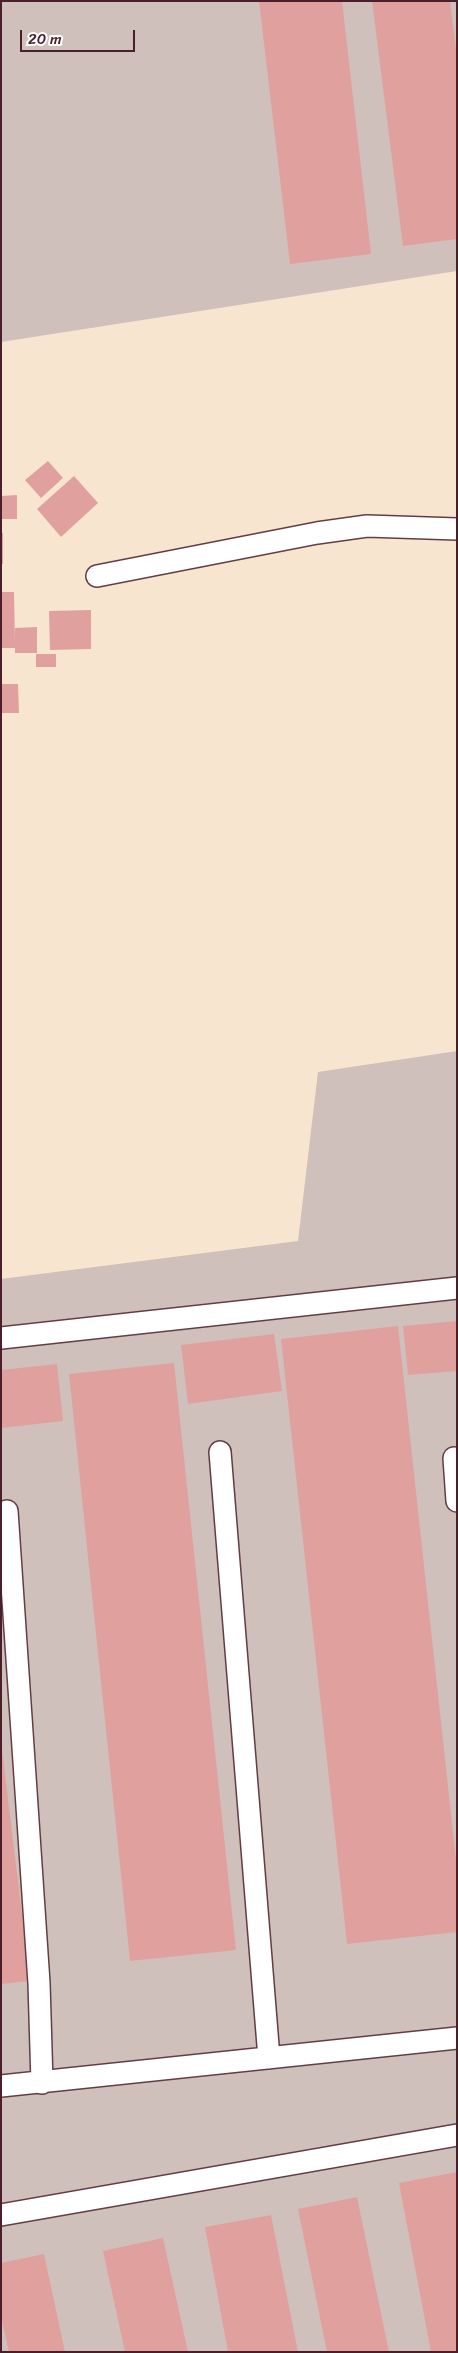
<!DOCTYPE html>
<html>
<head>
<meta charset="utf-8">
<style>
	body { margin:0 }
	#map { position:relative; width:458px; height:2353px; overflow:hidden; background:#f7e5cf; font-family:Sriracha,sans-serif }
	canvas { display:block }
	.frame { position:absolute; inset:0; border:2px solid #4a1f2b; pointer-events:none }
	.scale { position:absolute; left:20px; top:30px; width:115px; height:22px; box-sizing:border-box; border:2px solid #4a1f2b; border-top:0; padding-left:6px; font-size:15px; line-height:18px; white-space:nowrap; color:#4a1f2b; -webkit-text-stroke:4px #fff; paint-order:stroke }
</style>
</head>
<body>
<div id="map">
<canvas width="458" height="2353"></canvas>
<div class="frame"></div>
<div class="scale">20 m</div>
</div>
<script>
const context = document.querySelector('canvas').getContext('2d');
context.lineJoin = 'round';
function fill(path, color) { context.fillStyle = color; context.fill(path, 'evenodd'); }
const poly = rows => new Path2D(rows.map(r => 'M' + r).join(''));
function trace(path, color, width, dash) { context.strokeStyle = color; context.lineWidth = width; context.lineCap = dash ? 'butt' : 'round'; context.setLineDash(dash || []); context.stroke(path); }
fill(poly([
	[1,1,457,1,457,271,1,342],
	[457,1051,457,2352,1,2352,1,1279,298,1241,318,1072]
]), '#cfc0bb');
fill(poly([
	[259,1,342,1,371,254,290,264],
	[372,1,450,1,457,57,457,239,403,246],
	[48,461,63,478,41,498,25,480],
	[74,476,98,503,61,537,37,509],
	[17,495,17,519,1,519,1,496],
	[1,533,3,533,3,564,1,564],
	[1,592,14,592,15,643,15,628,37,627,37,653,15,653,15,648,1,648],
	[91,610,91,649,50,650,49,611],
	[36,654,56,654,56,667,36,667],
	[1,684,18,684,19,713,1,713],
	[457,1321,457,1371,408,1375,403,1326],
	[398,1326,457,1869,457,1932,347,1944,281,1339],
	[274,1334,282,1391,188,1404,181,1345],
	[174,1363,236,1950,130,1961,69,1374],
	[57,1364,63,1421,1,1428,1,1370],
	[1,1741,30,1981,1,1984],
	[457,2172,457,2352,431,2352,399,2183],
	[357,2197,389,2352,327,2352,298,2209],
	[271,2215,298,2352,228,2352,205,2227],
	[163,2238,188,2352,125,2352,103,2251],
	[44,2254,65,2352,9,2352,1,2316,1,2263]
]), '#e0a19e');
const service = poly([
	[97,576,317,533,367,526,457,529],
	[1,1338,457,1288],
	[220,1452,269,2058],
	[454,1458,457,1501],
	[7,1511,39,1983,42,2083],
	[1,2086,457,2038],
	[1,2215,457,2135]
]);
trace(service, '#643d44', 24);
trace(service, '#fff', 21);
</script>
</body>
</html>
